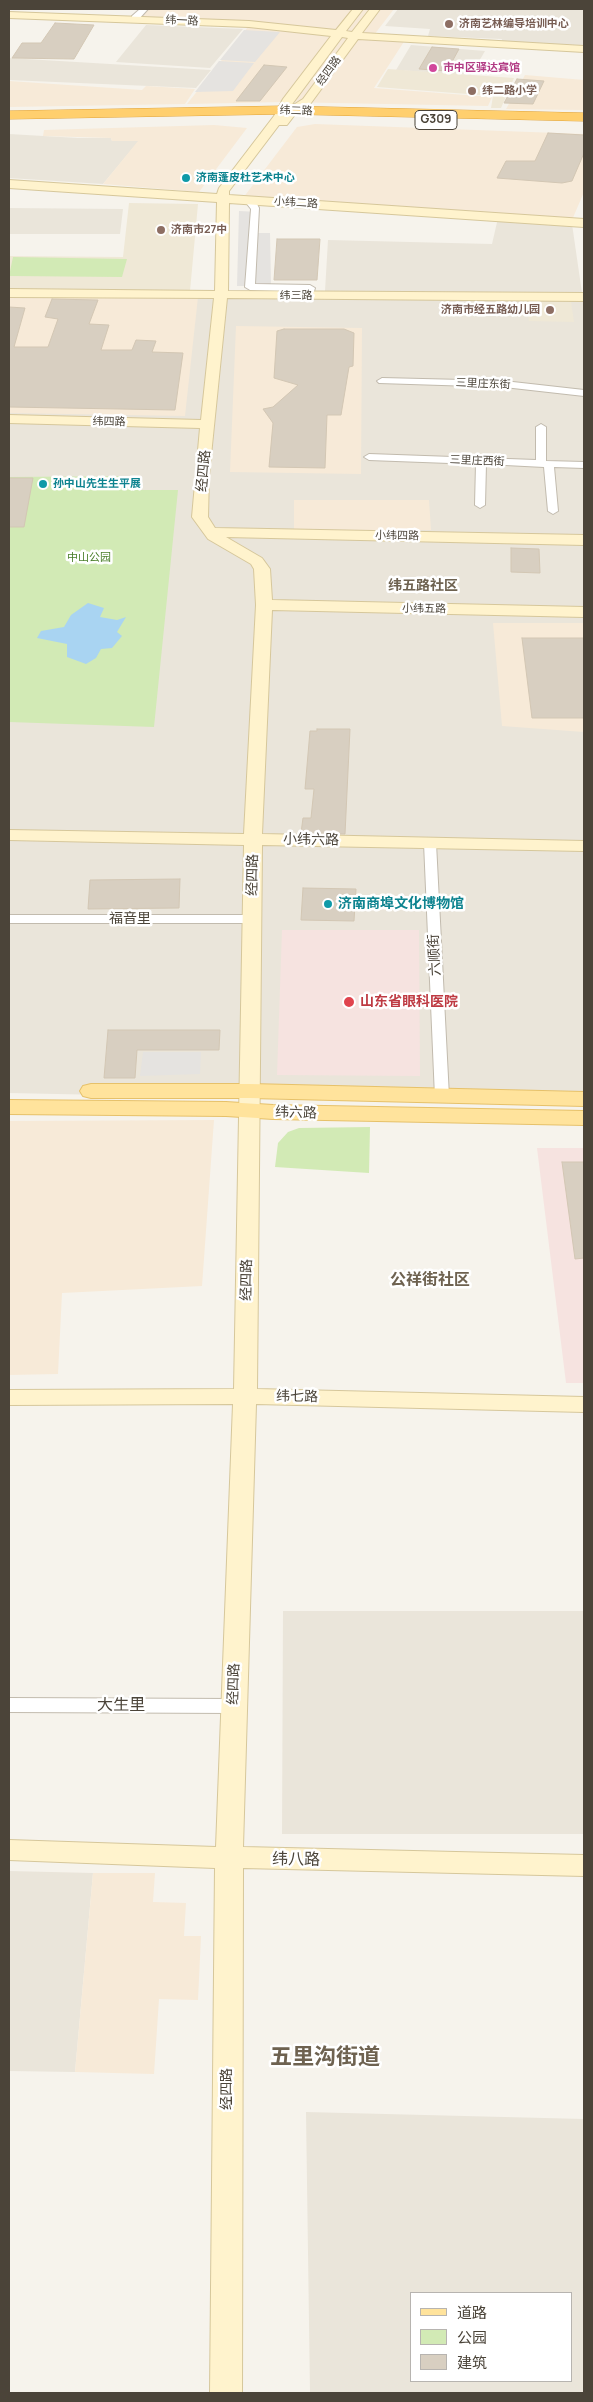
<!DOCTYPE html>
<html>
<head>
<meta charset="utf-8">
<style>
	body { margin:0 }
	#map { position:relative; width:593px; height:2402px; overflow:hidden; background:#f6f3ec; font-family:Manrope,"Noto Sans SC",sans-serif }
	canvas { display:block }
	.frame { position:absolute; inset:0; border:10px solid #4b4439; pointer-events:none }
	.legend { position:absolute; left:410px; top:2292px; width:162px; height:90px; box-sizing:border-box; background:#fff; border:1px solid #b7b4b0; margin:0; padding:6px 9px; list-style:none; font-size:15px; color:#4b4439 }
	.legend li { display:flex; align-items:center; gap:10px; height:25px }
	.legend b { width:25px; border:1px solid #b7b4b0 }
</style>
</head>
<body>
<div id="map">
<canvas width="593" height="2402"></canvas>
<div class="frame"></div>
<ul class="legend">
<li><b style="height:6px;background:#ffe39c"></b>道路</li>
<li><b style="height:14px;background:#d2eab5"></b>公园</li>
<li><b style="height:14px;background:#d8cfc1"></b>建筑</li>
</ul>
</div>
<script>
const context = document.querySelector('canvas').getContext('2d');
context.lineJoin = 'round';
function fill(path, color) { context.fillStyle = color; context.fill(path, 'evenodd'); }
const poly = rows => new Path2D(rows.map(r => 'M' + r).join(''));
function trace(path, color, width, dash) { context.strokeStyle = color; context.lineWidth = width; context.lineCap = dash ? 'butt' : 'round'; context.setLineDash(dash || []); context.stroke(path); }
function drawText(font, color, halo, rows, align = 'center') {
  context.font = font + ' Manrope,"Noto Sans SC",sans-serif'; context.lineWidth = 5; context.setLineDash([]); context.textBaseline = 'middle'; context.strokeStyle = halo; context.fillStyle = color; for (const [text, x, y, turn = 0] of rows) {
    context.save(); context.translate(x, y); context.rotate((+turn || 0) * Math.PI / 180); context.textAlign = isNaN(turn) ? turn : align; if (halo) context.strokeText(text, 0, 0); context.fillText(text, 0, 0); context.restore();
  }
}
fill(poly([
	[398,9,584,9,584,45,501,43,502,39,428,36,430,29,385,26],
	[146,25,243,29,210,68,116,62],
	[411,45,485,51,471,75,396,70],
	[9,58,211,70,196,88,9,80],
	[9,134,78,138,111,138,112,141,139,141,103,184,9,178],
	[9,208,123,209,120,234,9,234],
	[498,218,572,224,582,293,325,291,328,240,492,244],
	[9,293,584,298,584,1105,9,1093],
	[283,1611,584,1611,584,1834,282,1834],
	[9,1871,93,1873,75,2072,9,2071],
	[306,2112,584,2119,584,2393,310,2393],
	[412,2293,572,2293,572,2381,412,2381]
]), '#eae5da');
fill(poly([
	[146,9,394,9,374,35,407,37,374,88,492,97,488,106,283,102,187,104,251,23,136,18],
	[525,75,584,80,584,110,506,109],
	[9,81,142,90,146,86,195,89,185,104,9,107],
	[315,124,584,134,584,192,572,220,243,198,297,127],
	[214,125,247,128,199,192,103,184,138,141,112,141,111,138,43,136,44,130],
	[9,295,198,297,185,416,9,413],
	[236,326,362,328,361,474,230,472],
	[294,500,429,500,431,530,294,530],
	[493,623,584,623,584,732,502,726],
	[214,1120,202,1286,62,1293,58,1374,9,1375,9,1121],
	[93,1873,155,1873,153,1902,186,1903,184,1936,201,1936,198,2000,159,1999,154,2074,75,2072]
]), '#f7ead8');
fill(poly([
	[388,69,514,78,501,108,491,108,493,96,377,87],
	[129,203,198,204,190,291,9,289,9,256,123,257],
	[526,301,571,302,574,322,529,321]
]), '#efe8d6');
fill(poly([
	[282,930,419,930,420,1076,277,1075],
	[537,1148,584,1148,584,1383,566,1383]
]), '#f6e3e0');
fill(poly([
	[13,257,127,259,122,277,9,276],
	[133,476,132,490,178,490,154,727,9,722,9,477],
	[370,1127,369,1173,275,1167,278,1143,288,1132,299,1128]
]), '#d2eab5');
fill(poly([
	[244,30,280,32,255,62,220,60],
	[219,61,254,63,233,91,195,92],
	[239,211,259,212,257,233,270,233,271,286,237,286],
	[143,1052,201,1052,200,1074,140,1076]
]), '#e5e3e0');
fill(poly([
	[88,603,104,608,100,617,117,620,126,617,117,632,122,636,112,648,101,649,96,658,86,664,67,657,67,644,37,638,41,631,64,627,71,615]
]), '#a9d4f2');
const building = poly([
	[55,23,94,25,74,59,12,58,22,43,41,43,55,23],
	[432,47,459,49,447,71,419,69,432,47],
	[264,65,287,67,260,101,236,101,264,65],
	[517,79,544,81,533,104,504,103,517,79],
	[548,133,584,135,584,153,572,181,562,183,497,178,506,161,535,161,548,133],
	[277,239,320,239,317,280,274,280,277,239],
	[52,299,98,300,89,324,109,325,101,350,132,350,136,340,156,341,152,352,183,353,175,410,9,407,9,307,25,308,14,347,48,347,58,319,45,317,52,299],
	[284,329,344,329,354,333,353,366,349,367,341,415,327,415,325,468,269,467,273,423,263,409,273,407,298,385,274,378,277,331,284,329],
	[9,478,33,478,24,527,9,527,9,478],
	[511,548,539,549,540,573,511,572,511,548],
	[522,638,584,638,584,718,532,718,522,638],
	[317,729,350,729,345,834,301,833,303,818,311,818,314,789,305,789,310,731,317,731,317,729],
	[180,879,179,908,88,909,90,880,180,879],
	[303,888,356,889,354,921,301,920,303,888],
	[108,1030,220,1030,219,1050,137,1050,135,1078,104,1078,108,1030],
	[562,1162,584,1162,584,1258,575,1259,562,1162]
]);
fill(building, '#d8cfc1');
trace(building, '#d3c7b4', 1);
const street = poly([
	[140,9,148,9,138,20,132,20,132,16,140,9],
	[251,197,254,198,259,208,255,284,310,285,315,288,312,298,306,298,305,291,250,290,245,287,251,209,247,204,247,200,251,197],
	[382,378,504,381,584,390,584,396,504,387,379,383,377,381,382,378],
	[541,424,546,427,546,461,584,462,584,468,554,467,558,511,553,514,548,511,544,467,486,464,485,505,480,508,475,505,476,464,369,460,364,457,369,454,536,460,536,427,541,424],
	[430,839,436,843,449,1097,442,1101,435,1097,424,843,430,839],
	[9,915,252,915,259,919,252,923,9,923,9,915],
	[9,1698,233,1699,239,1701,242,1706,239,1711,233,1713,9,1712,9,1698]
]);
const secondary = poly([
	[353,9,363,9,346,31,352,32,370,9,380,9,362,33,584,46,584,52,358,39,311,103,297,112,287,125,279,125,229,191,229,195,584,219,584,227,229,203,228,291,584,293,584,301,227,298,209,475,208,517,215,528,584,535,584,545,226,537,262,558,270,569,272,600,584,607,584,617,272,610,262,834,584,841,584,851,262,845,257,1389,584,1397,584,1412,256,1404,243,1847,584,1855,584,1876,243,1868,242,2393,210,2393,215,1868,9,1860,9,1840,216,1847,233,1404,9,1405,9,1390,234,1389,244,845,9,840,9,830,244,834,256,605,254,569,251,564,208,539,192,517,200,428,9,423,9,415,201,420,214,298,9,297,9,289,215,291,217,202,9,188,9,180,217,194,219,188,274,116,283,99,331,36,249,27,9,18,9,12,249,21,336,30,353,9],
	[342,37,348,38,303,99,290,107,342,37]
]);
const primary = poly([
	[91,1084,250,1084,584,1092,584,1106,250,1098,91,1098,83,1096,80,1091,83,1086,91,1084],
	[9,1100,226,1102,273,1105,584,1111,584,1125,273,1119,226,1116,9,1114,9,1100]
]);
const highway = poly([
	[284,106,584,113,584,121,284,114,9,119,9,111,284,106]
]);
trace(street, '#c2bbae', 2);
trace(secondary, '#d6c79b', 2);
trace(primary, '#e6c16a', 2);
trace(highway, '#e0a43c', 1);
fill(street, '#fff');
fill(secondary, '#fff3cd');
fill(primary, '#ffe39c');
fill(highway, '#ffcf6e');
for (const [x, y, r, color] of [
	[449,24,5,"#8d6e63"],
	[433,68,5,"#d1479c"],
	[472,91,5,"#8d6e63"],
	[186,178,5,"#0f9aa8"],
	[161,230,5,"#8d6e63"],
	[550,310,5,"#8d6e63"],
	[43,484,5,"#0f9aa8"],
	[328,904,5,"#0f9aa8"],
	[349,1002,6,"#e0444e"]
]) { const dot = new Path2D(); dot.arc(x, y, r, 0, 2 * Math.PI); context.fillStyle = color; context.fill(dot); trace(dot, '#fff', 2); }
drawText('11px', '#4b4439', '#fff', [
	["纬一路",182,21,3],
	["经四路",329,71,-54],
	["纬二路",296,111,2],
	["小纬二路",296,203,4],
	["纬三路",296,296],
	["三里庄东街",483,384,2],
	["纬四路",109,422,1],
	["三里庄西街",477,461,2],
	["小纬四路",397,536,1],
	["小纬五路",424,609,1]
]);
drawText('bold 11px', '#785e54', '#fff', [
	["济南艺林编导培训中心",459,24],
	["纬二路小学",482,91],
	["济南市27中",171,230],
	["济南市经五路幼儿园",540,310,"right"]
], 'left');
drawText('bold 11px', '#b23c85', '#fff', [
	["市中区驿达宾馆",443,68]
], 'left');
drawText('bold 11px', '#0d838f', '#fff', [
	["济南蓬皮杜艺术中心",196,178],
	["孙中山先生生平展",53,484]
], 'left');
drawText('11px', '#4a7f2a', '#fff', [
	["中山公园",89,558]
]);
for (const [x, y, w] of [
	[436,120,42]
]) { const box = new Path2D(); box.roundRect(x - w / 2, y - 9.5, w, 19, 4); context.fillStyle = '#fff'; context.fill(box); trace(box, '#4b4439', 1); }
drawText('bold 12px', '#4b4439', null, [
	["G309",436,120]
]);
drawText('14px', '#4b4439', '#fff', [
	["经四路",204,471,-85],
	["小纬六路",311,840,1],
	["经四路",253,875,-89],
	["福音里",130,919],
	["六顺街",435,955,-93],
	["纬六路",296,1113,2],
	["经四路",247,1280,-89],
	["纬七路",297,1397,1],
	["经四路",234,1684,-88],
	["经四路",227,2089,-90]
]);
drawText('bold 14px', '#6e6250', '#fff', [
	["纬五路社区",423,586]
]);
drawText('bold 14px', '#0d838f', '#fff', [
	["济南商埠文化博物馆",338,904]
], 'left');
drawText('bold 14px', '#be3a42', '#fff', [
	["山东省眼科医院",360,1002]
], 'left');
drawText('bold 16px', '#6e6250', '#fff', [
	["公祥街社区",430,1281]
]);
drawText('16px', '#4b4439', '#fff', [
	["大生里",121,1706],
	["纬八路",296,1860,1]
]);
drawText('bold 22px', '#6e6250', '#fff', [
	["五里沟街道",325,2058]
]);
</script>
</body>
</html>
